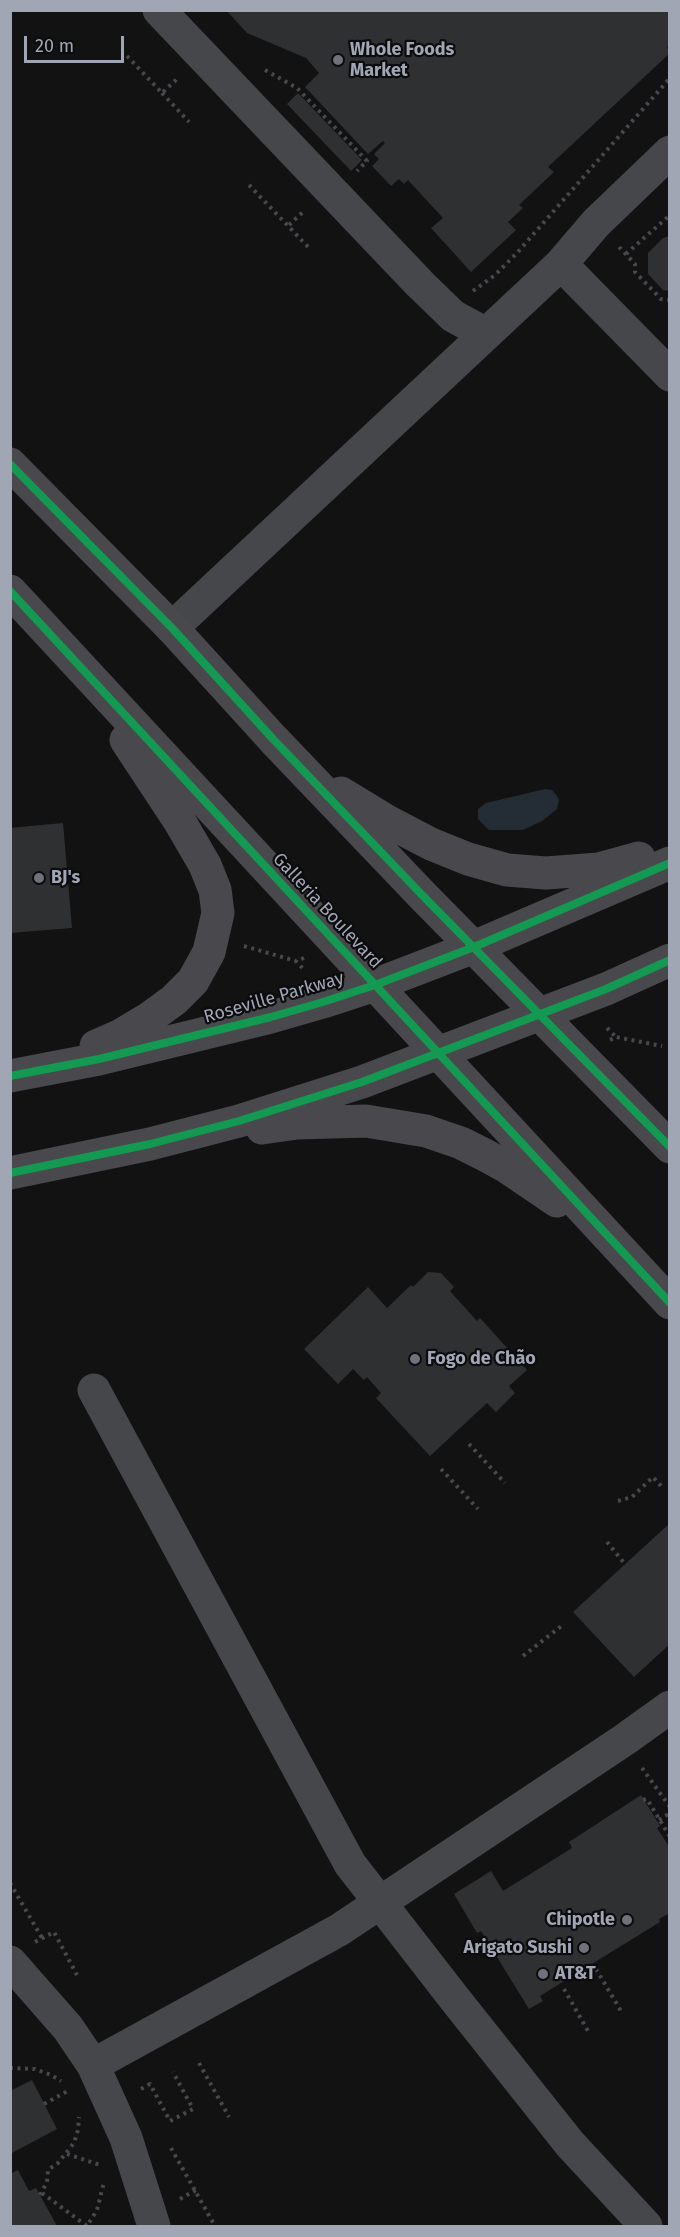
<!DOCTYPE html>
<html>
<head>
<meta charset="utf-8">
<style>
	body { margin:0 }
	#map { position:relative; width:680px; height:2237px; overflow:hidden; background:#121212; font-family:"Fira Sans",sans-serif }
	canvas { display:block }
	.frame { position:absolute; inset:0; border:12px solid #a1a6b5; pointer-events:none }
	.scale { position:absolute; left:24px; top:36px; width:100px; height:27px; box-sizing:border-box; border:3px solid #a1a6b5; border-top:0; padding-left:8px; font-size:18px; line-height:21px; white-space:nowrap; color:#a1a6b5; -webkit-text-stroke:4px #0c0c0e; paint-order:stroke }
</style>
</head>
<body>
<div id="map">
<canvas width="680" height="2237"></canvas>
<div class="frame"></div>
<div class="scale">20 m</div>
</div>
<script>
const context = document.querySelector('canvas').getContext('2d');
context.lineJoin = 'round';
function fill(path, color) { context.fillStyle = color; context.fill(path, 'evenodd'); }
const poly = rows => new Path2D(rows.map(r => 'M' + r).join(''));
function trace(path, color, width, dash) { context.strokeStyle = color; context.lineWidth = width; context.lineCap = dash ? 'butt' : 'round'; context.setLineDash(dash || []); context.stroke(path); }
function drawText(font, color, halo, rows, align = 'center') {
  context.font = font + ' "Fira Sans",sans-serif'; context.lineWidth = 4.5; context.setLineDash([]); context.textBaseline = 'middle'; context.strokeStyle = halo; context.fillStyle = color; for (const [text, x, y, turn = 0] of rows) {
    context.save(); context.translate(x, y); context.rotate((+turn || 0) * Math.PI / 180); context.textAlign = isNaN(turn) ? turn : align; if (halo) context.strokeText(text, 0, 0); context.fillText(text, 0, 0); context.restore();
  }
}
fill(poly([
	[545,789,552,790,556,795,559,800,557,809,542,821,523,830,489,830,478,819,478,809,486,803]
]), '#242c35');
fill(poly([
	[226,10,670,10,670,45,667,47,670,53,548,167,554,172,519,205,523,208,508,222,516,230,471,272,431,228,443,218,408,180,404,184,399,179,391,186,372,166,379,159,374,154,385,143,383,141,368,154,305,87,319,73,306,58,247,33],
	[298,93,362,160,351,171,287,104],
	[670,236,670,291,663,290,648,274,648,253,663,238],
	[63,823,72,928,10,933,10,828],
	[428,1272,441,1273,454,1287,450,1291,477,1321,480,1318,527,1370,509,1386,515,1393,496,1412,487,1403,430,1456,376,1398,381,1393,367,1377,364,1380,353,1369,338,1384,304,1349,368,1287,387,1308,411,1285,413,1287],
	[670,1523,670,1644,634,1677,573,1612],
	[641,1795,660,1826,657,1828,670,1848,670,1913,659,1919,660,1922,540,1996,543,2001,529,2009,481,1931,477,1933,454,1894,491,1871,503,1891,572,1848,569,1842],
	[32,2080,57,2129,10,2154,10,2091],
	[18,2170,29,2191,36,2188,57,2226,10,2226,10,2174]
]), '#2f3032');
trace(poly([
	[127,56,162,93,178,78],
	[265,70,297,88,367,161,357,171],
	[162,93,189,122],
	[249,185,311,250],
	[289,225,304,211],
	[619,247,635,264,635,272,661,299,670,300],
	[626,254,670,215],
	[473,291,495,275,517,253,670,78],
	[244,946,296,961],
	[304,958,296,961,305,971],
	[607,1028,616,1037],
	[610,1040,616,1037,662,1046],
	[469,1444,505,1483],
	[441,1469,478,1509],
	[618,1501,632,1497,653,1477,663,1488],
	[607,1542,625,1564],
	[523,1656,564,1624],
	[642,1768,670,1807],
	[643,1800,647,1799,670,1837],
	[659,1820,670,1813],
	[10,1883,42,1938],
	[35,1942,54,1932,77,1975],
	[596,1969,621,2011],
	[564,1989,588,2031],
	[199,2063,229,2117],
	[10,2068,35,2069,51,2075,61,2081],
	[141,2089,150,2084,170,2121,193,2109,173,2072],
	[44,2104,68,2091],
	[171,2148,215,2226],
	[67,2154,100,2165],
	[42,2193,87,2226,97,2210,104,2182],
	[40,2195,47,2182,48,2170,58,2163,74,2143,78,2130,79,2117],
	[180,2199,196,2190]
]), '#47484d', 4, [3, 4.5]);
trace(poly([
	[159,10,420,284,453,316,486,334],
	[561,264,670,375],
	[172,628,561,264,596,223,670,152],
	[94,1390,350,1864,454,1998,570,2144,646,2226],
	[10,1962,68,2028,93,2065,126,2138,154,2226],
	[93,2065,339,1930,624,1740,670,1707]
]), '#46474b', 33);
trace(poly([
	[10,464,172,628,273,739,423,896,670,1147],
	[10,591,670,1303],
	[341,793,387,821,431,844,468,859,507,870,546,873,599,869,639,858],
	[96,1046,121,1035,148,1019,174,1000,193,981,209,952,218,913,215,890,205,865,180,822,126,740],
	[10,1076,99,1059,271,1017,323,1002,375,985,474,947,670,863],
	[262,1128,297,1123,366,1121,426,1131,461,1143,483,1154,507,1167,557,1201],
	[10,1173,150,1144,239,1121,362,1082,606,989,670,960]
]), '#49494d', 33);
trace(poly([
	[10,464,172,628,273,739,423,896,670,1147],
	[10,591,670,1303],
	[10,1076,99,1059,271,1017,323,1002,375,985,474,947,670,863],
	[10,1173,150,1144,239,1121,362,1082,606,989,670,960]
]), '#139951', 8);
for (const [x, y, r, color] of [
	[338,60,6,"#6f727c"],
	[39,878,6,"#6f727c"],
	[415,1359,6,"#6f727c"],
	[627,1920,6,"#6f727c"],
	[584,1948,6,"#6f727c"],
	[543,1974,6,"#6f727c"]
]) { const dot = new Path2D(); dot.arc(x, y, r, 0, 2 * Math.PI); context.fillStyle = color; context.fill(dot); trace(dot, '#0c0c0e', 2); }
drawText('bold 18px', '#a1a6b5', '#0c0c0e', [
	["Whole Foods",350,50],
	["Market",350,71],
	["BJ's",51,878],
	["Fogo de Chão",427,1359],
	["Chipotle",615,1920,"right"],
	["Arigato Sushi",572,1948,"right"],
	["AT&T",555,1974]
], 'left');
drawText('18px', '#a1a6b5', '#0c0c0e', [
	["Galleria Boulevard",327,911,47],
	["Roseville Parkway",274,998,-16]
]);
</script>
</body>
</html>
